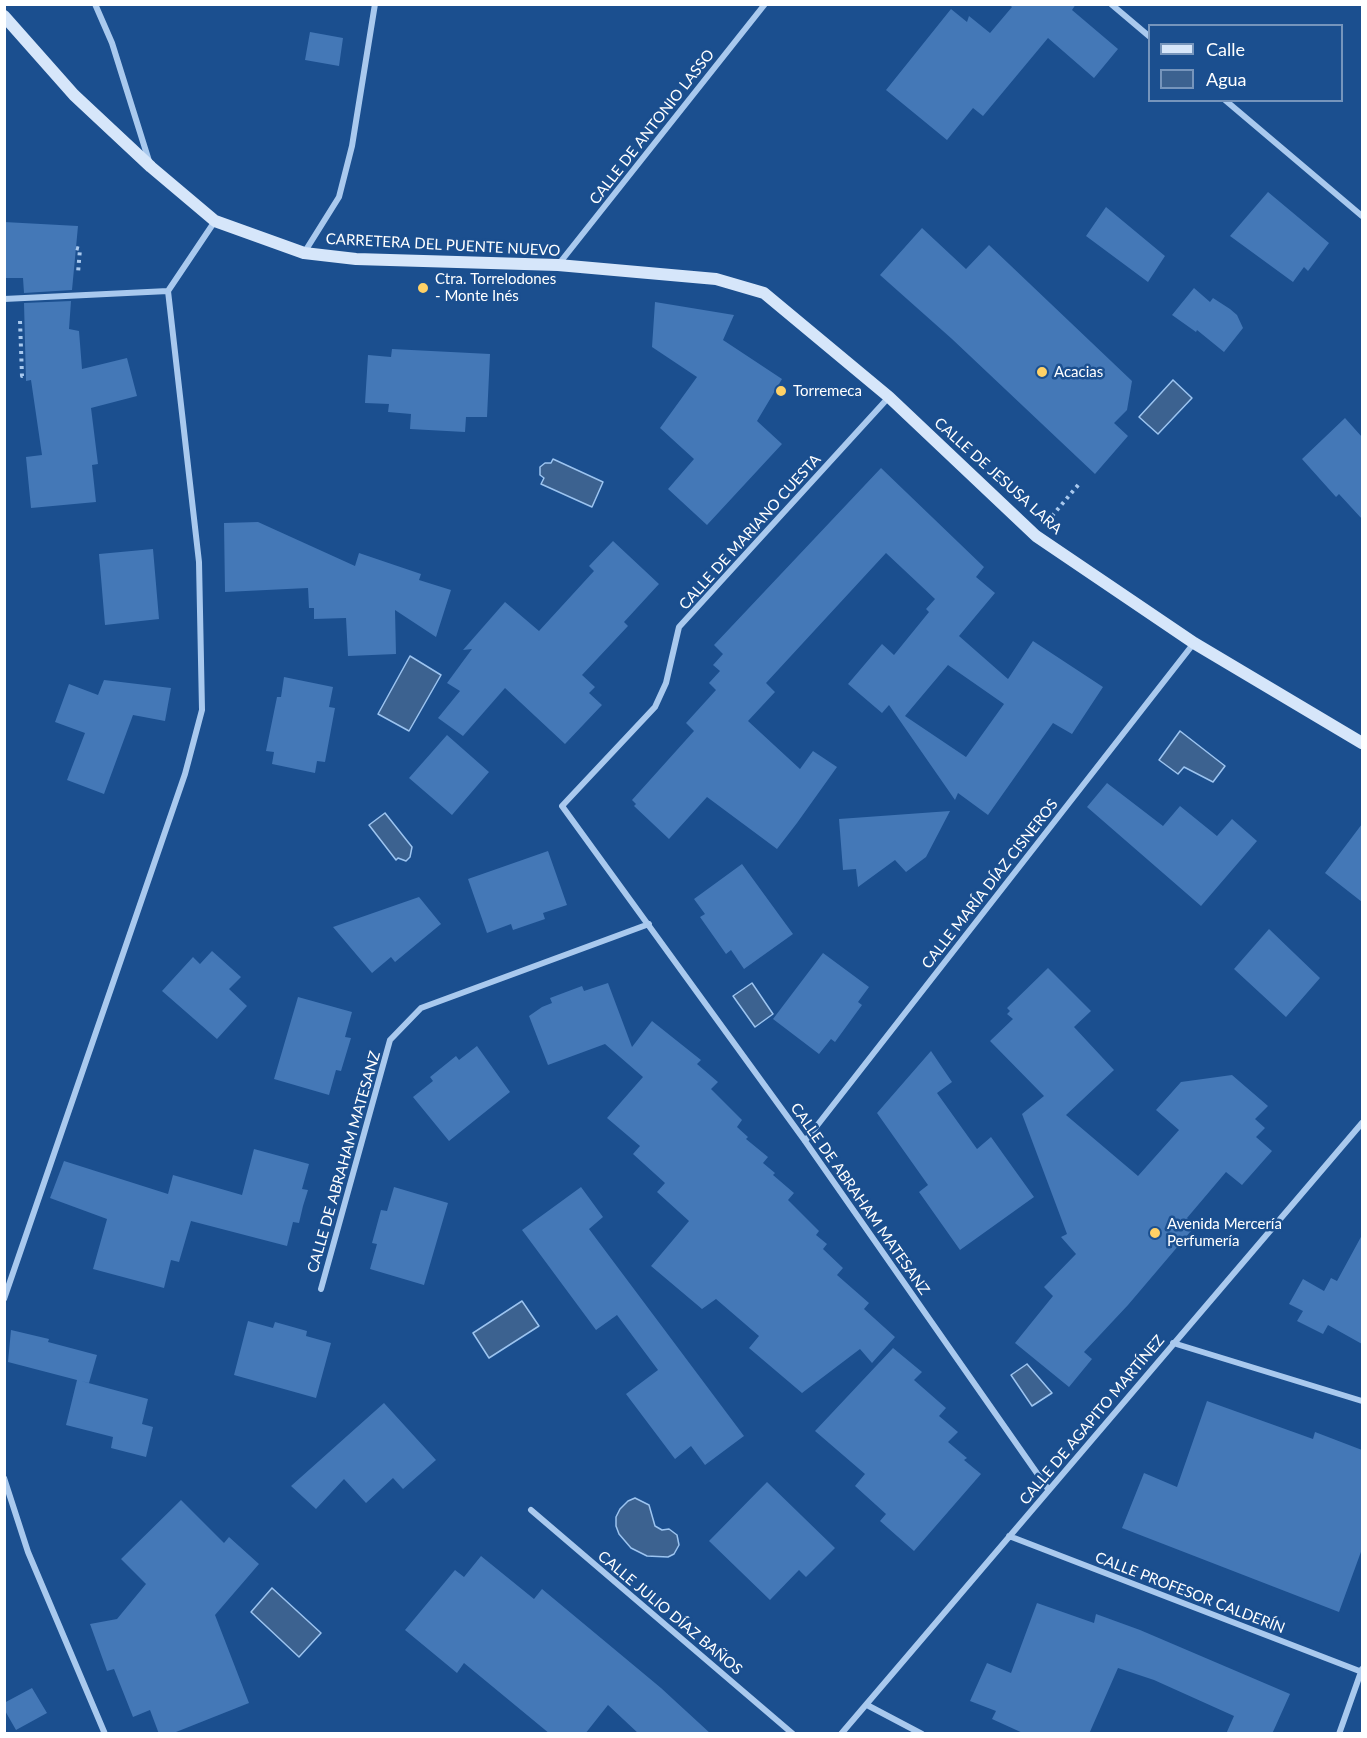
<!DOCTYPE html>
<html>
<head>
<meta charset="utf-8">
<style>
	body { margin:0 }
	#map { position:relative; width:1367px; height:1738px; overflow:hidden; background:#1b4f8f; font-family:Lato,sans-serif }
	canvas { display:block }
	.frame { position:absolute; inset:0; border:6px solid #fff; pointer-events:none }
	.legend { position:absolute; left:1148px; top:24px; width:195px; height:78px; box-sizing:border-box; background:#1b4f8f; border:2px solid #7695bc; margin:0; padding:8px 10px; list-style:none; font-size:18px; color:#fff }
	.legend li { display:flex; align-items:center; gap:12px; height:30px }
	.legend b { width:30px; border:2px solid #7695bc }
</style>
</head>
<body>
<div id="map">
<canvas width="1367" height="1738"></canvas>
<div class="frame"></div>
<ul class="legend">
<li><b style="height:8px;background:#d6e6fa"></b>Calle</li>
<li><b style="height:16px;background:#3c6290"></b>Agua</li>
</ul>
</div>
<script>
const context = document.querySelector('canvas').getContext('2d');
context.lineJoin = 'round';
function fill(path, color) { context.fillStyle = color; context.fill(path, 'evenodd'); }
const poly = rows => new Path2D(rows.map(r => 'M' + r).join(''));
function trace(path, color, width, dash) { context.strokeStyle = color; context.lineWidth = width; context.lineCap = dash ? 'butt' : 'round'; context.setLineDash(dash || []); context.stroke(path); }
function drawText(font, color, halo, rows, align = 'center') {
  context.font = font + ' Lato,sans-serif'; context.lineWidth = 5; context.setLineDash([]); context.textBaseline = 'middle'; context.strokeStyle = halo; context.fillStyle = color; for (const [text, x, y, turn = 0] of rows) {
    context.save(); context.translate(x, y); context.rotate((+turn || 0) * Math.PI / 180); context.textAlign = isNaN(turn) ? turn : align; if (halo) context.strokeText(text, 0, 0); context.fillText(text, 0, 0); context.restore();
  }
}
const water = poly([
	[1173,380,1192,398,1158,434,1139,417,1173,380],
	[553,459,603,482,592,507,541,484,544,478,540,475,540,467,545,463,551,463,553,459],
	[410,656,441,675,409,731,378,714,410,656],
	[1180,731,1225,766,1213,782,1184,767,1178,774,1159,760,1180,731],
	[385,813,412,847,410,857,406,861,398,858,396,860,369,825,385,813],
	[752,983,773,1014,755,1027,733,996,752,983],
	[522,1301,539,1326,489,1358,473,1333,522,1301],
	[1027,1364,1052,1393,1032,1406,1011,1375,1027,1364],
	[635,1498,649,1505,655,1526,662,1530,669,1529,677,1535,679,1545,674,1554,668,1557,647,1556,631,1548,619,1534,616,1526,616,1517,620,1509,628,1501,635,1498],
	[272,1588,321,1633,299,1657,251,1612,272,1588]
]);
fill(water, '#3c6290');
trace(water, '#9cc4f0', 1.5);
fill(poly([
	[1009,4,1076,4,1072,10,1118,49,1094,78,1048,38,983,116,973,108,947,140,886,90,951,9,967,22,969,16,990,33,1012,7],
	[310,32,343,38,339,66,305,60],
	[1268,192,1329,243,1308,271,1304,267,1293,282,1230,236],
	[1106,207,1165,256,1148,282,1086,236],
	[4,222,78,226,72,290,24,293,23,278,4,278],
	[922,228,966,269,989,245,1132,381,1127,410,1114,423,1128,436,1095,474,952,339,880,275],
	[1194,288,1210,302,1213,298,1230,309,1237,315,1243,328,1224,352,1197,330,1196,332,1172,315],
	[71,301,69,329,79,331,82,369,127,358,137,396,91,408,98,464,92,465,96,502,31,508,26,457,42,455,31,380,26,381,24,303],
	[655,302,734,315,723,340,782,379,757,421,782,444,707,525,668,489,694,459,660,428,697,377,652,347],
	[392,349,490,354,487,417,466,417,465,432,410,429,411,414,388,412,389,404,365,403,368,355,391,357],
	[1345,418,1362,437,1362,519,1339,494,1336,497,1302,459],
	[881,468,984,567,976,577,995,593,959,636,1008,679,1033,641,1103,687,1072,734,1053,723,988,815,958,793,955,800,889,705,882,713,848,684,882,644,894,655,929,612,926,609,935,599,886,553,766,683,775,692,748,721,800,769,813,751,837,767,797,823,777,849,707,797,669,839,634,806,636,804,632,800,694,731,686,723,716,690,709,683,720,671,713,665,723,654,714,645],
	[948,665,1004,704,966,757,905,716],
	[258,522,355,566,359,553,421,574,419,580,451,590,436,637,395,610,396,654,348,656,346,618,314,619,314,608,309,608,308,588,225,592,224,523],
	[613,541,659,584,624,622,628,626,582,675,595,687,589,693,602,705,565,744,505,688,463,736,438,718,460,691,447,683,472,649,463,650,505,602,539,631,594,571,589,566],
	[153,549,159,619,105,625,99,554],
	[284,677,333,687,329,707,335,708,325,762,317,761,315,773,272,764,274,752,266,751,277,697,281,697],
	[104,680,171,688,165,721,133,715,104,794,67,780,85,733,55,722,69,684,98,695],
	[447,735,489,772,452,815,409,778],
	[1107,783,1163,826,1180,806,1217,836,1232,819,1257,841,1201,906,1087,807],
	[950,811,926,857,906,872,895,860,858,887,856,869,843,870,839,819],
	[1362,824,1362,902,1325,873],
	[548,851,567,905,543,913,545,919,513,930,511,924,487,933,468,879],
	[742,864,793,934,744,969,731,950,726,954,700,917,705,914,694,899],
	[419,897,441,924,395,962,391,957,372,973,333,927],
	[1269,929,1320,978,1286,1017,1234,969],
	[212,951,241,977,229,989,247,1006,217,1039,162,991,193,957,200,964],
	[823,953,869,987,858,1002,862,1005,835,1042,831,1039,819,1054,773,1019],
	[1048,968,1091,1011,1074,1027,1114,1070,1066,1115,1138,1176,1179,1130,1156,1110,1181,1082,1232,1075,1268,1106,1255,1119,1265,1128,1256,1137,1272,1151,1242,1185,1226,1172,1187,1218,1196,1225,1128,1305,1084,1352,1092,1359,1069,1387,1015,1343,1053,1296,1044,1287,1076,1254,1061,1237,1067,1234,1022,1114,1044,1096,990,1041,1013,1019,1007,1014,1010,1011,1007,1008],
	[608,983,632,1047,652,1021,701,1060,697,1064,718,1082,711,1089,742,1120,737,1127,748,1137,746,1139,768,1157,763,1163,775,1173,773,1175,794,1193,788,1200,819,1231,816,1235,827,1244,823,1249,843,1268,837,1275,869,1303,864,1309,895,1337,872,1363,860,1349,802,1393,749,1348,759,1336,716,1299,702,1309,651,1266,689,1221,657,1192,665,1183,633,1154,640,1146,607,1118,643,1077,605,1044,548,1065,529,1016,542,1007,552,1003,550,998,582,986,584,991],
	[298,997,352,1012,345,1037,351,1038,341,1071,336,1070,329,1095,274,1079],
	[477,1046,510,1092,449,1141,413,1097,433,1081,430,1077,456,1056,459,1060],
	[931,1051,952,1082,937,1093,977,1149,991,1137,1034,1197,960,1250,919,1192,928,1185,877,1113],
	[254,1149,309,1164,302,1189,308,1190,303,1206,299,1223,293,1222,287,1246,191,1221,179,1262,171,1260,164,1288,93,1269,107,1219,50,1198,64,1161,168,1194,173,1175,242,1195],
	[394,1187,448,1203,424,1285,370,1269,377,1244,372,1243,381,1210,387,1211],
	[581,1187,603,1217,589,1229,744,1436,705,1465,691,1446,675,1459,626,1394,658,1370,617,1315,596,1330,522,1230],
	[1362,1235,1362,1344,1328,1325,1323,1334,1297,1321,1303,1311,1289,1304,1303,1279,1324,1291,1331,1278,1337,1281],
	[248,1321,273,1328,275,1322,307,1331,306,1336,331,1343,316,1398,234,1375],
	[11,1330,49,1339,48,1342,97,1355,89,1383,81,1381,148,1399,142,1424,153,1427,146,1457,111,1448,113,1437,66,1425,77,1380,8,1362],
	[893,1348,922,1372,914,1380,946,1408,939,1416,958,1432,948,1442,967,1458,964,1460,981,1474,914,1551,880,1521,886,1514,855,1486,865,1474,815,1431],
	[1207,1401,1313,1439,1315,1432,1362,1450,1362,1549,1339,1612,1122,1528,1144,1473,1177,1487],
	[384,1403,436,1460,403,1489,393,1478,366,1503,344,1479,316,1509,291,1486],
	[767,1482,835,1548,806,1577,799,1570,770,1600,709,1541],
	[181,1500,224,1543,229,1537,259,1564,215,1615,249,1703,171,1734,159,1734,150,1710,133,1717,114,1669,107,1671,90,1624,117,1619,146,1584,121,1559],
	[481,1556,534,1599,542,1589,661,1688,711,1734,639,1734,608,1705,585,1734,550,1734,464,1663,457,1673,405,1630,455,1570,464,1577],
	[1037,1603,1094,1623,1096,1614,1140,1630,1290,1694,1272,1734,1226,1734,1234,1716,1154,1680,1118,1668,1089,1734,1025,1734,992,1719,996,1711,970,1701,987,1663,1011,1673],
	[32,1688,47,1713,16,1730,4,1709,4,1703]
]), '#4478b7');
trace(poly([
	[76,248,80,249,78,273],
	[20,321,22,376,26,375],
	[1052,516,1079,484]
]), '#a9c9ee', 4, [3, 4.5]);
trace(poly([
	[95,4,112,43,149,161],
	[1111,4,1150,37],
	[1225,100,1362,216],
	[304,253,339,197,352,146,375,4],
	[558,265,765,4],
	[4,299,168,291],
	[889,397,679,627,666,683,655,707,562,806,805,1141,1048,1489],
	[805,1141,1194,643],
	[321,1289,390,1040,421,1008,649,924],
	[4,1299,185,774,202,710,199,562,168,291,215,221],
	[1173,1343,1362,1401],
	[4,1478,28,1552,105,1734],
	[531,1510,793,1734],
	[1009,1536,1362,1672],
	[867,1705,922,1734],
	[841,1734,1362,1123],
	[1339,1734,1362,1669]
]), '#a9c9ee', 6);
trace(poly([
	[4,16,74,95,151,167,215,221,304,253,356,259,558,265,716,279,764,293,889,397,1036,536,1194,643,1362,743]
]), '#d6e6fa', 12);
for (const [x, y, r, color] of [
	[423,288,6,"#ffd166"],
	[1042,372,6,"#ffd166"],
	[781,391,6,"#ffd166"],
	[1155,1233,6,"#ffd166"]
]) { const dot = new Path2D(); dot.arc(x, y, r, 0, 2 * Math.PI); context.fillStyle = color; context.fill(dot); trace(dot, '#1b4f8f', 2); }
drawText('15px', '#fff', '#1b4f8f', [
	["CALLE DE ANTONIO LASSO",652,127,-52],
	["CARRETERA DEL PUENTE NUEVO",443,245,3],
	["CALLE DE JESUSA LARA",998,476,42],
	["CALLE DE MARIANO CUESTA",750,532,-48],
	["CALLE MARÍA DÍAZ CISNEROS",990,884,-52],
	["CALLE DE ABRAHAM MATESANZ",344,1162,-74],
	["CALLE DE ABRAHAM MATESANZ",860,1199,55],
	["CALLE DE AGAPITO MARTÍNEZ",1092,1420,-50],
	["CALLE PROFESOR CALDERÍN",1190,1593,21],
	["CALLE JULIO DÍAZ BAÑOS",670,1613,40]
]);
drawText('15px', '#fff', '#1b4f8f', [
	["Ctra. Torrelodones",435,279],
	["- Monte Inés",435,296],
	["Acacias",1054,372],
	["Torremeca",793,391],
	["Avenida Mercería",1167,1224],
	["Perfumería",1167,1241]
], 'left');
</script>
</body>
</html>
